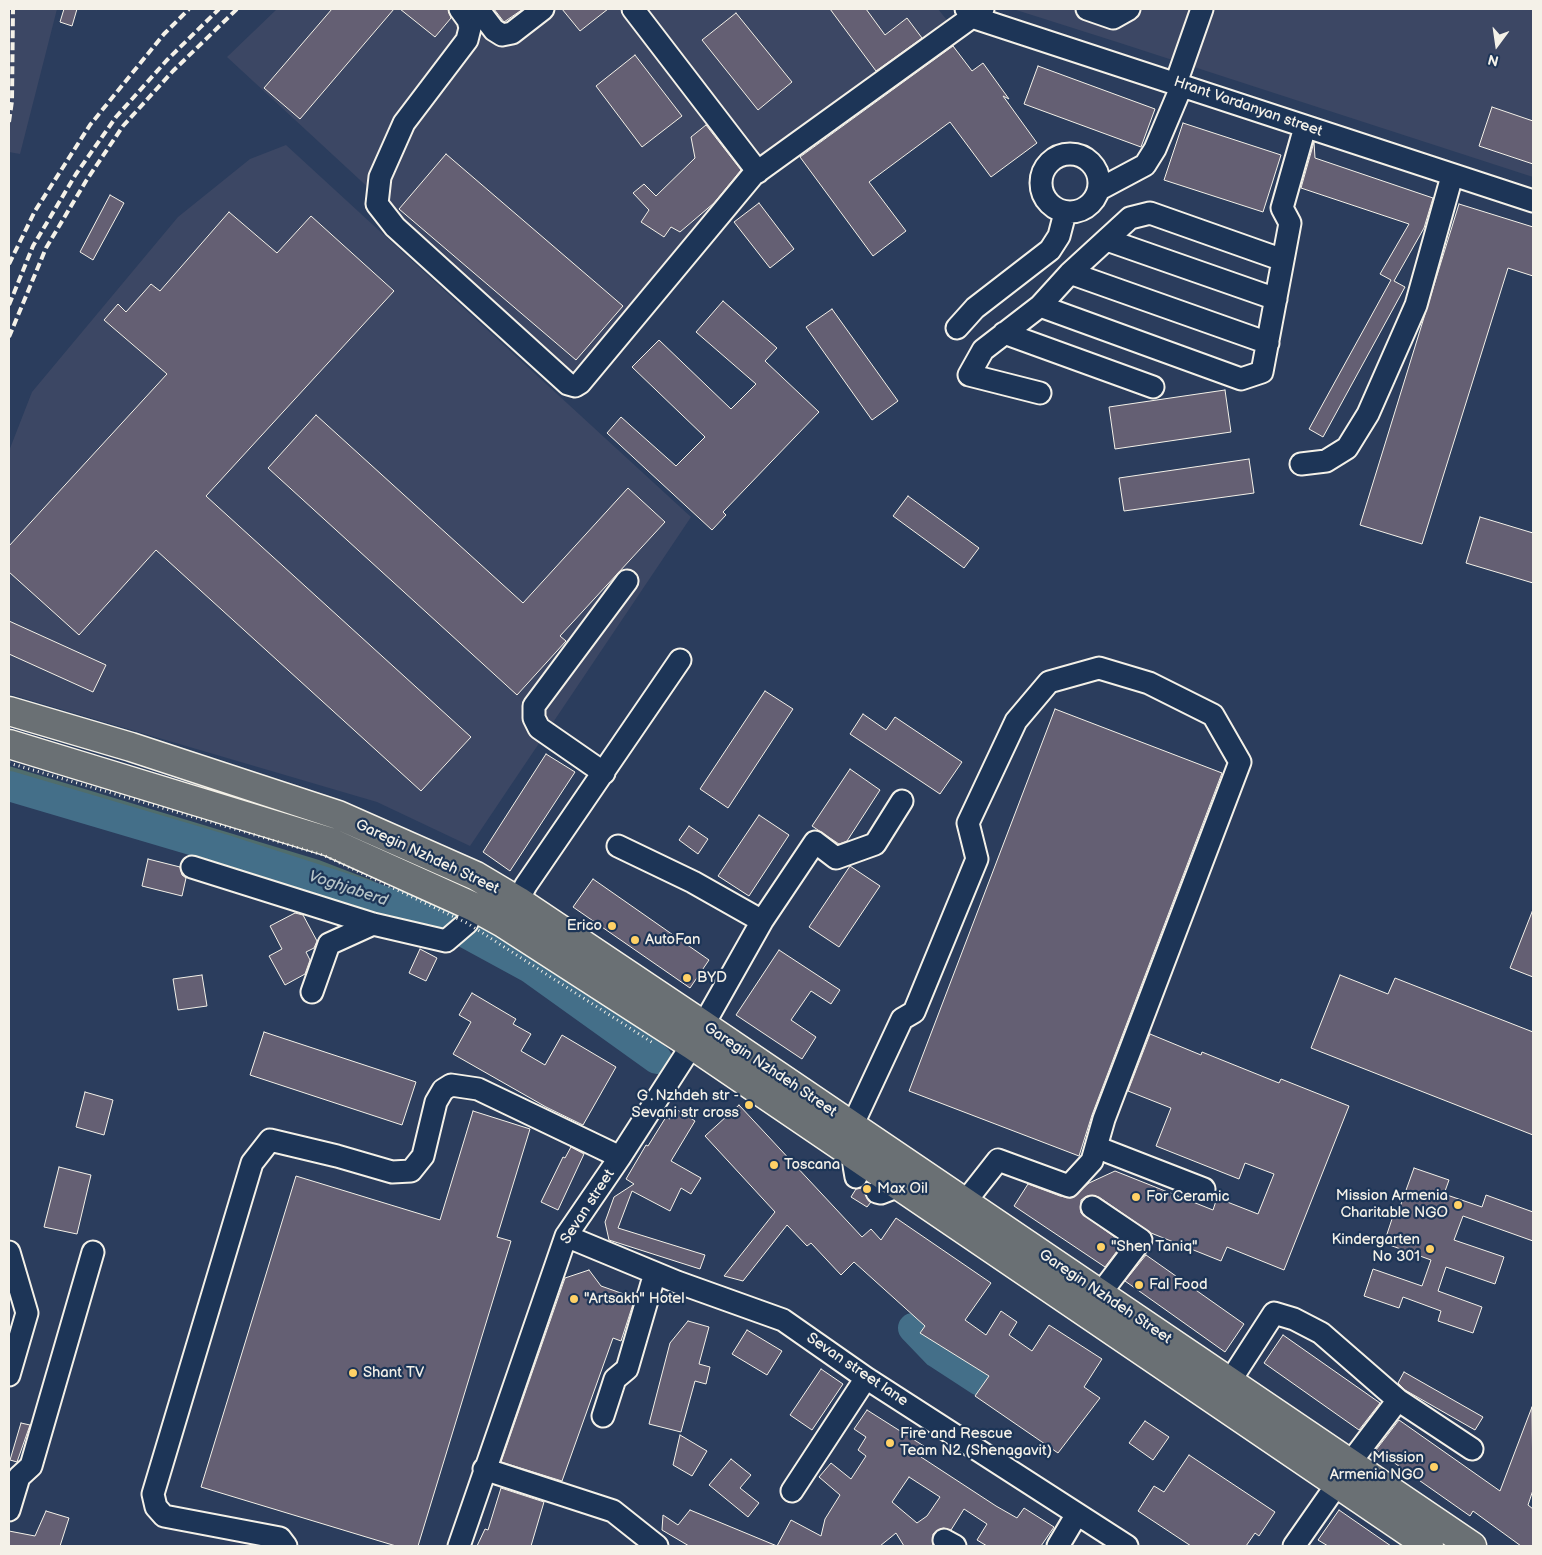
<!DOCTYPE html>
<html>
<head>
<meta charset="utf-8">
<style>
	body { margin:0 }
	#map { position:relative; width:1542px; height:1555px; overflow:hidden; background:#2b3d5d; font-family:"Balsamiq Sans",sans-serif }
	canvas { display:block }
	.frame { position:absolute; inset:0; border:10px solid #f4f1e8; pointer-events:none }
	.north { position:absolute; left:1472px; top:20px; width:50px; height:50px; -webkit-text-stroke:4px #1d3557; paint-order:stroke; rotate:194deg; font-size:14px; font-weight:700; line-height:20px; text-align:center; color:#f4f1e8 }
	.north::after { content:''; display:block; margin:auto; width:18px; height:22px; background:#f4f1e8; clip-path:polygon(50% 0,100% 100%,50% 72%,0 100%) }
</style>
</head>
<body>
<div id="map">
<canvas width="1542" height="1555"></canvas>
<div class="frame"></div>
<div class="north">N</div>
</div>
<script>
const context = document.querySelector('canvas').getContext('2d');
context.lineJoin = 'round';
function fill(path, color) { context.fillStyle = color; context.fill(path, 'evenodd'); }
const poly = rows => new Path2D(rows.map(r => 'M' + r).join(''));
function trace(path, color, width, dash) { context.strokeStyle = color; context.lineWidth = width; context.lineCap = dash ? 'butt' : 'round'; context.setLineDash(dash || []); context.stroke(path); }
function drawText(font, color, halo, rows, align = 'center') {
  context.font = font + ' "Balsamiq Sans",sans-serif'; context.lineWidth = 4.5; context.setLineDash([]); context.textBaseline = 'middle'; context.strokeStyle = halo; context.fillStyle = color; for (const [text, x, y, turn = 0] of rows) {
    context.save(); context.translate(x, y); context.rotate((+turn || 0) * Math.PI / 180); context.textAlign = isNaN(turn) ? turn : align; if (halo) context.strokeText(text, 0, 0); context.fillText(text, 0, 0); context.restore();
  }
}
fill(poly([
	[9,9,57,9,20,154,9,152],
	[277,9,938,9,950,24,747,171,572,376,227,57],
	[1013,9,1533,9,1533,177,1117,42],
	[286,145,691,517,470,846,377,802,9,694,9,451,32,392,178,217,250,159]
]), '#3c4764');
fill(poly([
	[9,766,319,860,371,880,432,911,425,920,413,928,386,922,336,894,306,882,281,878,233,865,205,851,9,793]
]), '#506d6c');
trace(poly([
	[9,786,229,851,440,919,530,968,657,1059],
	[913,1328,937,1353,980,1381]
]), '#446f89', 30);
const building = poly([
	[64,9,77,9,72,26,60,22,64,9],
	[332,9,394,9,300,119,264,88,332,9],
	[400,9,448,9,451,18,435,37,400,9],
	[494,9,523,9,504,22,494,9],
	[562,9,608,9,580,31,562,9],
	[830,9,866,9,885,35,907,18,922,38,876,71,830,9],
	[736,13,792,82,758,110,702,40,736,13],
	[953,46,972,71,983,63,1009,99,1003,96,1037,143,991,177,950,122,869,182,906,231,873,256,800,157,953,46],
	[635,55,682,116,642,147,596,86,635,55],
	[1038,66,1155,109,1141,147,1024,104,1038,66],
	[1492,107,1533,121,1533,164,1479,146,1492,107],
	[1183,123,1281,155,1263,212,1164,180,1183,123],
	[706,125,741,170,714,203,680,232,671,227,664,237,641,222,649,210,633,193,644,184,656,196,695,158,691,137,706,125],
	[1314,142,1315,158,1433,198,1424,228,1394,281,1405,287,1323,437,1309,429,1391,280,1380,274,1409,224,1301,188,1314,142],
	[446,154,623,306,576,360,399,209,446,154],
	[110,195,124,203,93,260,80,252,110,195],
	[759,203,794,249,770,268,734,222,759,203],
	[1459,204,1533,227,1533,276,1508,268,1422,544,1360,525,1459,204],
	[229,212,277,253,311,216,394,291,206,496,471,737,421,791,156,550,79,635,9,572,9,546,167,374,104,320,118,304,126,312,151,284,160,291,229,212],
	[723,301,777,348,765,361,819,412,723,512,726,515,712,530,607,433,621,417,676,466,705,437,632,367,659,340,731,409,756,384,696,332,723,301],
	[832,309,898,401,872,420,806,327,832,309],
	[1225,390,1231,432,1115,449,1109,407,1225,390],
	[316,415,523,603,628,488,665,522,560,636,566,641,517,695,268,468,316,415],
	[1249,459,1254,493,1124,511,1119,478,1249,459],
	[908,496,979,548,964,568,893,516,908,496],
	[1480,517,1533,533,1533,583,1466,563,1480,517],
	[9,621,106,665,93,692,9,654,9,621],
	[765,691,793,709,728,808,700,789,765,691],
	[1055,709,1222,773,1092,1115,1079,1156,909,1091,1055,709],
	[863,714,886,730,895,717,962,762,940,794,850,734,863,714],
	[546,754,575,772,510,871,483,852,546,754],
	[850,769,880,790,847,841,839,844,812,826,850,769],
	[759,815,789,835,749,896,718,876,759,815],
	[689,826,708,839,698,854,679,840,689,826],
	[148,859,180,867,182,875,186,878,182,896,142,886,148,859],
	[850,866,880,886,839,947,809,927,850,866],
	[593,879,709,960,690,988,573,907,593,879],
	[1532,912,1533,913,1533,977,1510,968,1532,912],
	[295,913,303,915,317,941,314,948,306,952,310,960,305,974,285,985,269,956,282,949,270,926,295,913],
	[420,949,437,958,426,981,409,973,420,949],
	[779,950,840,990,831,1004,811,991,791,1020,816,1037,802,1059,736,1015,779,950],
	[202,975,207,1006,178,1010,173,979,202,975],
	[1340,975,1388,994,1395,978,1533,1032,1533,1135,1311,1048,1340,975],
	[472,993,516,1019,513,1024,531,1034,521,1051,545,1065,562,1035,616,1067,583,1125,546,1107,453,1054,471,1022,459,1015,472,993],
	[264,1032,416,1082,402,1125,250,1075,264,1032],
	[1150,1034,1201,1055,1202,1052,1279,1083,1281,1079,1349,1106,1284,1270,1227,1247,1221,1261,1151,1233,1099,1197,1087,1196,1081,1200,1081,1213,1123,1243,1105,1267,1014,1206,1028,1184,1060,1196,1071,1198,1089,1183,1115,1171,1213,1210,1217,1198,1258,1214,1274,1174,1245,1163,1239,1179,1156,1146,1171,1108,1128,1091,1150,1034],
	[85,1092,113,1100,104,1135,76,1127,85,1092],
	[739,1105,862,1237,871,1229,881,1240,896,1218,991,1283,965,1320,986,1335,1001,1311,1017,1322,1009,1335,1032,1351,1049,1325,1102,1359,1084,1387,1100,1398,1058,1453,975,1396,989,1376,920,1333,925,1326,854,1262,841,1275,811,1243,807,1246,787,1225,743,1281,724,1276,775,1212,705,1136,739,1105],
	[676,1109,695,1121,671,1161,701,1178,691,1194,681,1188,670,1211,632,1191,618,1228,705,1255,700,1269,609,1240,605,1222,614,1197,634,1184,626,1179,646,1145,648,1146,666,1117,670,1119,676,1109],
	[473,1111,530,1129,497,1237,511,1241,418,1546,396,1546,201,1487,296,1176,440,1220,473,1111],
	[571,1147,584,1154,558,1210,541,1202,563,1157,565,1158,571,1147],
	[59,1167,91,1175,77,1234,44,1227,59,1167],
	[1414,1168,1449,1180,1444,1194,1482,1207,1486,1195,1533,1212,1533,1241,1463,1216,1454,1240,1504,1257,1495,1284,1446,1267,1438,1291,1482,1307,1473,1333,1438,1321,1441,1311,1403,1297,1399,1308,1364,1296,1373,1269,1422,1286,1431,1260,1384,1243,1393,1216,1396,1218,1414,1168],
	[867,1183,865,1195,871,1202,867,1207,851,1197,856,1189,864,1187,867,1183],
	[1146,1255,1244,1324,1225,1352,1125,1281,1146,1255],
	[589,1270,601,1286,635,1298,621,1341,613,1338,562,1481,501,1462,565,1278,589,1270],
	[688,1321,709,1327,699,1364,710,1367,706,1384,695,1381,681,1432,649,1424,670,1343,688,1321],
	[747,1330,782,1351,767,1375,732,1354,747,1330],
	[1283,1335,1380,1403,1359,1430,1264,1363,1283,1335],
	[821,1369,843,1384,812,1430,790,1415,821,1369],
	[1404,1372,1483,1417,1475,1430,1405,1390,1398,1383,1404,1372],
	[1532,1407,1533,1490,1528,1505,1533,1509,1533,1546,1521,1546,1473,1511,1470,1516,1376,1450,1399,1420,1500,1491,1532,1407],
	[867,1410,927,1448,921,1457,996,1506,1017,1518,1024,1508,1054,1527,1041,1546,987,1546,977,1540,987,1524,964,1509,951,1530,943,1528,933,1534,933,1546,904,1546,896,1533,880,1546,777,1546,791,1520,821,1536,825,1519,840,1495,819,1477,831,1463,851,1479,866,1456,858,1450,866,1437,854,1429,867,1410],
	[909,1477,940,1497,927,1516,917,1523,892,1502,909,1477],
	[1145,1421,1169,1437,1153,1460,1129,1443,1145,1421],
	[21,1423,30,1425,17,1462,10,1460,21,1423],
	[680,1435,707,1451,692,1476,673,1465,680,1435],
	[1189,1455,1275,1512,1259,1536,1255,1533,1246,1546,1191,1546,1138,1511,1154,1486,1164,1492,1189,1455],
	[731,1459,751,1475,740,1488,759,1503,748,1517,709,1485,731,1459],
	[501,1488,544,1502,531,1546,477,1546,485,1529,488,1530,501,1488],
	[690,1510,777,1546,689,1546,662,1530,663,1515,678,1525,690,1510],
	[1339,1510,1391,1546,1328,1546,1318,1540,1339,1510],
	[46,1511,69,1518,60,1546,9,1546,9,1531,35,1536,46,1511]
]);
fill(building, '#645f73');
trace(building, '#f4f1e8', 1);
const minor = poly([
	[460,9,468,20,470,28,467,40,404,123,380,177,377,204,395,227,568,384,575,386,580,383,753,175,983,9],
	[478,9,494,30,502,35,512,33,543,9],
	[633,9,758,172],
	[966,9,972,17,1533,201],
	[1087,9,1113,18,1129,9],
	[1176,83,1202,9],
	'1041 183a29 29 0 1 1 58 0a29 29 0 1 1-58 0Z',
	[1100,189,1145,165,1155,149,1182,85],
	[1107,240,1276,299],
	[1070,273,1268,343],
	[1040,306,1241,379,1262,372,1290,223,1282,208,1305,127],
	[957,328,975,308,1050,250,1059,236,1065,213],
	[1004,333,1153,387],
	[1040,393,969,375,983,350,1040,306,1070,273,1130,218,1150,213,1283,260],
	[1301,464,1326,461,1347,448,1368,414,1416,305,1452,176],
	[604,773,539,728,534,718,534,706,627,581],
	[618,846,693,882,762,921],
	[192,867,373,924,446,941,467,923,474,907],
	[511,913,526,885,680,660],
	[312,992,329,944,373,924],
	[852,1126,902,1019,914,1012,977,859,968,823,1016,721,1049,682,1099,668,1149,683,1213,715,1240,762,1104,1119,1092,1161,1069,1186,998,1160,965,1202],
	[1096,1147,1204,1189],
	[852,1154,856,1177],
	[877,1192,881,1193,899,1186],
	[1092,1207,1141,1240,1100,1294],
	[566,1236,677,1282,783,1320,866,1378,1127,1546],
	[9,1252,27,1313,9,1375],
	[1230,1381,1274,1313,1294,1319,1321,1333,1398,1400,1472,1449],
	[603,1416,615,1379,627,1369,655,1273],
	[1350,1463,1398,1400],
	[484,1469,613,1511,657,1546],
	[792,1491,866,1378],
	[9,1510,19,1477,31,1466,93,1252],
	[944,1540,955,1546],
	[286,1546,280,1538,164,1516,156,1507,153,1494,252,1163,270,1140,337,1156,392,1172,411,1171,423,1156,436,1102,443,1090,451,1085,478,1089,620,1157],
	[459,1546,566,1236,620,1157,692,1045,762,921,815,842,836,858,875,844,902,801],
	[1058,1546,1077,1514],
	[1294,1546,1338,1483]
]);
const major = poly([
	[9,711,131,747,338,815,476,876,518,901,703,1025,1472,1546],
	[9,744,330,842,474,907,503,923,692,1045,1429,1546]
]);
trace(minor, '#f4f1e8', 25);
trace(major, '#f4f1e8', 31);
trace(minor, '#1d3557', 21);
trace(major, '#6a7074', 28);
trace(poly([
	[9,122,12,101,13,9],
	[9,264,35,211,90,125,164,34,189,9],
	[9,305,33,246,76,174,116,117,167,60,219,9],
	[9,337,46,248,86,181,123,126,173,71,237,9]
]), '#f4f1e8', 4, [8, 4]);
trace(poly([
	[9,763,323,855,467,923,653,1043]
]), '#f4f1e8', 3, [1, 4]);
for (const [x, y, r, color] of [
	[612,926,5,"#ffd166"],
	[635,940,5,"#ffd166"],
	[687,978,5,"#ffd166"],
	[749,1105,5,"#ffd166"],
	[774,1165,5,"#ffd166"],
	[867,1189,5,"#ffd166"],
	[1136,1197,5,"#ffd166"],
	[1458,1205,5,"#ffd166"],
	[1101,1247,5,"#ffd166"],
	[1430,1249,5,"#ffd166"],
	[1139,1285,5,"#ffd166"],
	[574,1299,5,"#ffd166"],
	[353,1373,5,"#ffd166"],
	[890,1443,5,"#ffd166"],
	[1434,1467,5,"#ffd166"]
]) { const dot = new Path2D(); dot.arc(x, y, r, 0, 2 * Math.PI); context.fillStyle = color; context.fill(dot); trace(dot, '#1d3557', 2); }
drawText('15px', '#f4f1e8', '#1d3557', [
	["Hrant Vardanyan street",1248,107,19],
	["Garegin Nzhdeh Street",427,857,25],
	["Garegin Nzhdeh Street",770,1070,34],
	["Sevan street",588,1207,-57],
	["Garegin Nzhdeh Street",1105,1297,34],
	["Sevan street lane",857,1370,34]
]);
drawText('15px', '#f4f1e8', '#1d3557', [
	["Erico",602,926,"right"],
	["AutoFan",645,940],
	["BYD",697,978],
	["G․Nzhdeh str -",739,1096,"right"],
	["Sevani str cross",739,1113,"right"],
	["Tosсana",784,1165],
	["Max Oil",877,1189],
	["Mission Armenia",1448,1196,"right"],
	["Charitable NGO",1448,1213,"right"],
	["For Ceramic",1146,1197],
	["Kindergarten",1420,1240,"right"],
	["No 301",1420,1257,"right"],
	["\"Shen Taniq\"",1111,1247],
	["Fal Food",1149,1285],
	["\"Artsakh\" Hotel",584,1299],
	["Shant TV",363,1373],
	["Fire and Rescue",900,1434],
	["Team N2 (Shenagavit)",900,1451],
	["Mission",1424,1458,"right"],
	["Armenia NGO",1424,1475,"right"]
], 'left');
drawText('italic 16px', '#b6c4c7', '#1d3557', [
	["Voghjaberd",348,889,18]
]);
</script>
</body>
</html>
